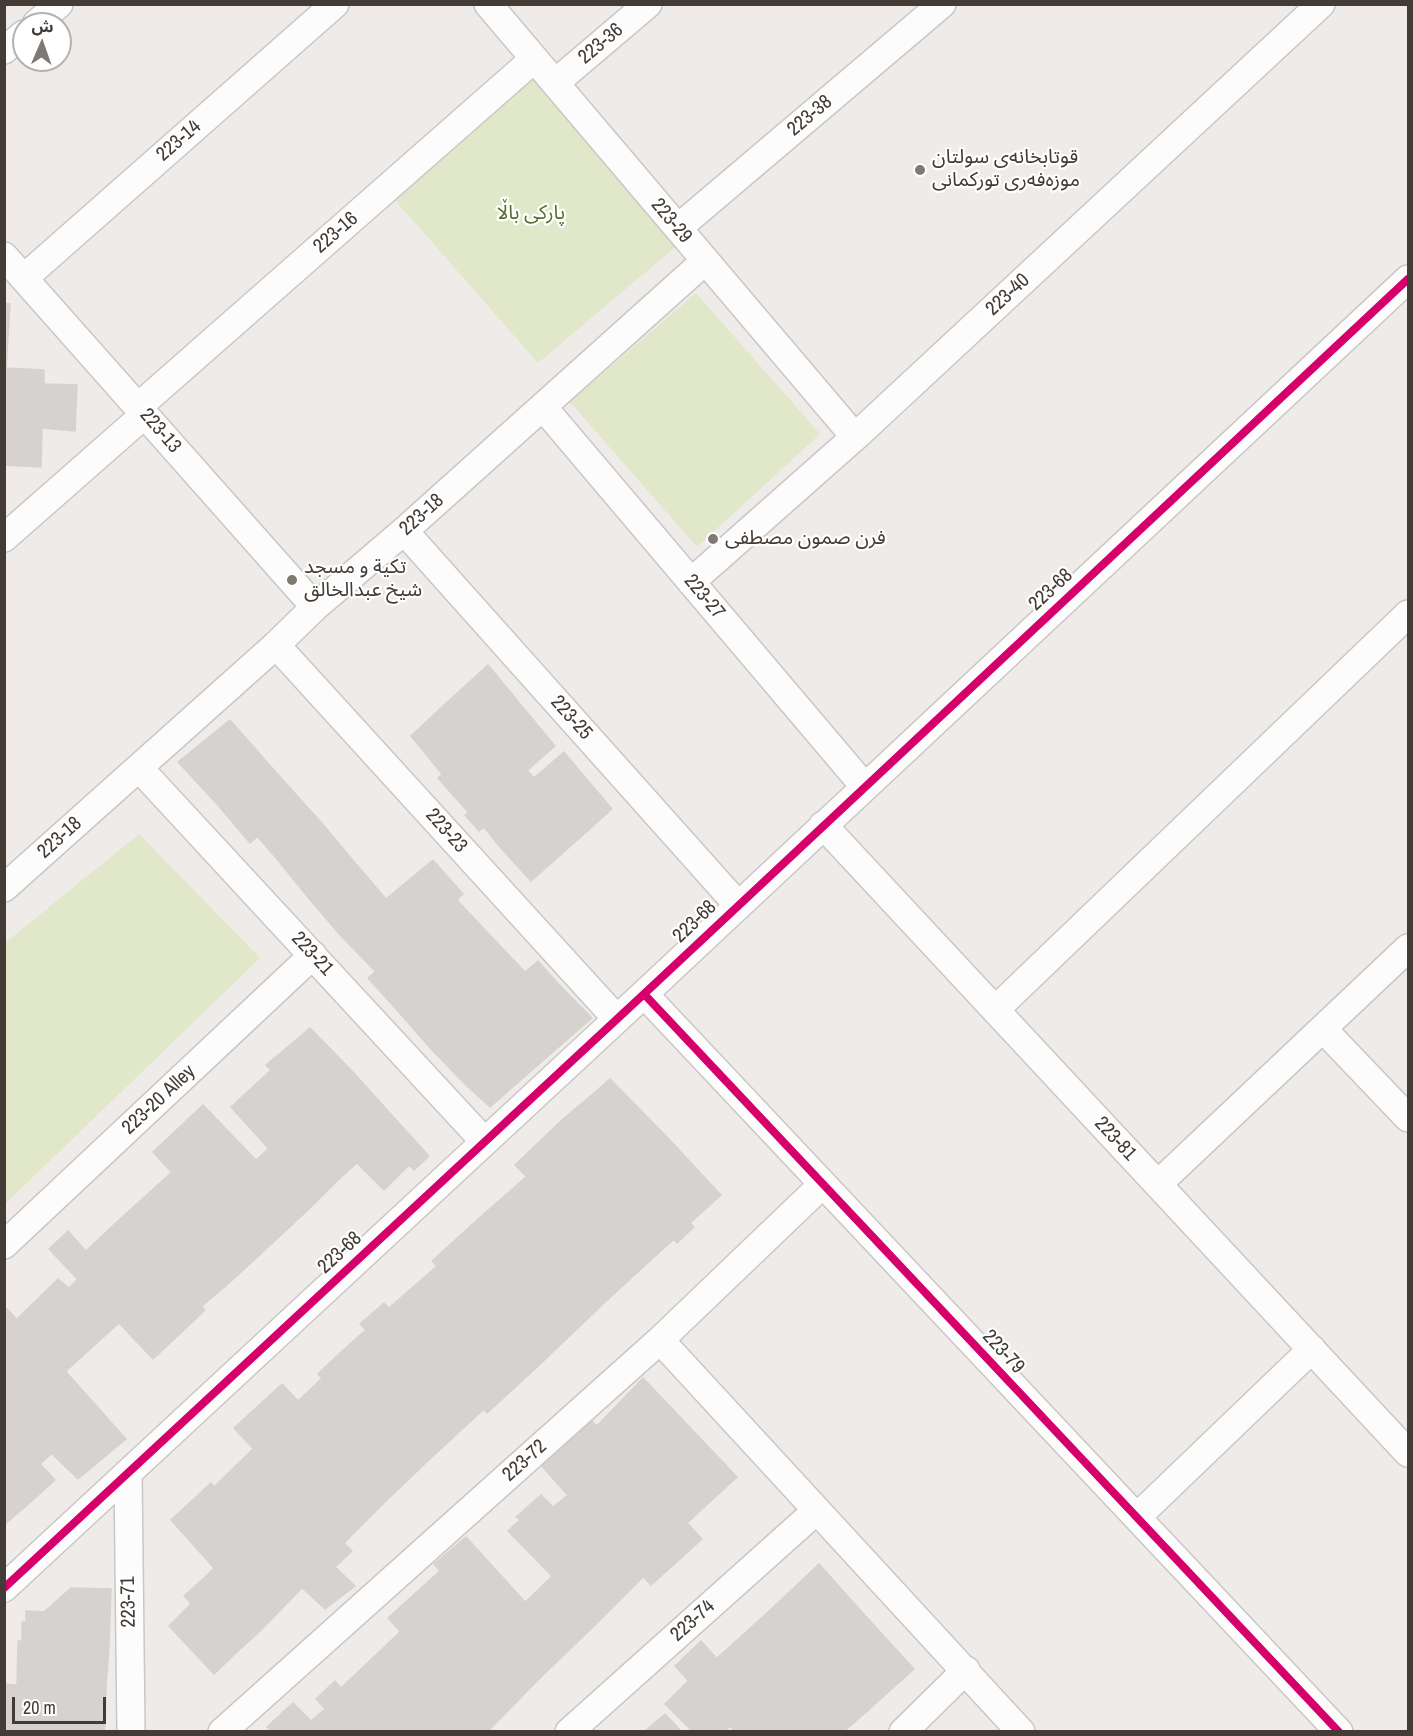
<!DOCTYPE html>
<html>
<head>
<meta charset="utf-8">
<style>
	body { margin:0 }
	#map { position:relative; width:1413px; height:1736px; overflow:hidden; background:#eeebe8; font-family:"Archivo Narrow","Noto Sans Arabic",sans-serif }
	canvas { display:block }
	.frame { position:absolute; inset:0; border:6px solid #433b35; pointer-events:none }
	.north { position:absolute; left:12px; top:12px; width:60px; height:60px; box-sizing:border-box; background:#fff; border:2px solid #b4b1ae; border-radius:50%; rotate:2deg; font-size:16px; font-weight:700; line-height:24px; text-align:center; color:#433b35 }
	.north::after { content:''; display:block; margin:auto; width:21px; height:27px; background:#7f7974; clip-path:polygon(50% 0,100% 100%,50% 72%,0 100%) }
	.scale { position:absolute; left:12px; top:1697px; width:94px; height:27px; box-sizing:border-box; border:3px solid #433b35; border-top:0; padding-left:8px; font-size:18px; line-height:21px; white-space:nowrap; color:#433b35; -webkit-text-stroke:4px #fff; paint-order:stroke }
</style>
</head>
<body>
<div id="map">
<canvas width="1413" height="1736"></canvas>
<div class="frame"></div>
<div class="north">ش</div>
<div class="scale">20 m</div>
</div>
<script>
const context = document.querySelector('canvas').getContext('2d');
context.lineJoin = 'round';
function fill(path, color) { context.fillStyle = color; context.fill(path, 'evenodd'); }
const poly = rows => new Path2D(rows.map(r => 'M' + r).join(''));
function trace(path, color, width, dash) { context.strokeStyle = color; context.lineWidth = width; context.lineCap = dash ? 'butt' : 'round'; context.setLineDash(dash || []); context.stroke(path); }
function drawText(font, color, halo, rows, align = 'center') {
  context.font = font + ' "Archivo Narrow","Noto Sans Arabic",sans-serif'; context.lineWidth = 4.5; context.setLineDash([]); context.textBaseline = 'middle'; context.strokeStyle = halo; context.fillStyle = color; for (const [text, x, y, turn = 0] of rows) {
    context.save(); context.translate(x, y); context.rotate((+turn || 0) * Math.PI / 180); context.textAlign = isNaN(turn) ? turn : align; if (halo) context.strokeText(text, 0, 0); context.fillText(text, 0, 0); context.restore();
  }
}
fill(poly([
	[531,74,680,243,538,363,395,200],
	[696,293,820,434,697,547,570,402],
	[139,834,260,958,5,1204,5,943]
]), '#e1e7c9');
const building = poly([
	[4,303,10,304,6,369,4,368,4,303],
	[4,368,44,370,44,384,77,385,75,431,42,428,41,467,4,465,4,368],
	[488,665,521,705,476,743,444,705,488,665],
	[444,705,476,743,442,774,411,736,444,705],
	[521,705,555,746,504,791,469,749,521,705],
	[230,720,266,761,217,804,178,762,230,720],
	[469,749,500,785,468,812,438,778,469,749],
	[564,752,584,776,532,821,504,791,527,770,534,778,564,752],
	[266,761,300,799,250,843,217,804,266,761],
	[584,776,612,809,574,843,544,811,584,776],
	[500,785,532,821,500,847,484,827,479,831,465,815,500,785],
	[300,799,320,821,277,859,258,837,300,799],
	[544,811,574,843,531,881,500,847,544,811],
	[320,821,356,864,311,901,277,859,320,821],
	[433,860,463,894,418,935,386,899,433,860],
	[356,864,386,899,342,937,311,901,356,864],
	[386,899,418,935,376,972,342,937,386,899],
	[457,900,488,933,446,966,418,935,457,900],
	[488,933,525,972,484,1007,446,966,488,933],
	[418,935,446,966,396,1009,368,978,418,935],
	[538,961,553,978,516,1010,500,994,538,961],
	[446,966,484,1007,433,1051,396,1009,446,966],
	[553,978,572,998,535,1030,516,1010,553,978],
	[500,994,532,1026,465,1084,433,1051,500,994],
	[572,998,592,1018,554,1051,535,1030,572,998],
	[532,1026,554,1051,490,1107,465,1084,532,1026],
	[310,1028,353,1072,311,1111,266,1065,310,1028],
	[271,1070,311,1111,269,1149,231,1107,271,1070],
	[353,1072,389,1112,345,1151,308,1114,353,1072],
	[610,1079,667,1137,648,1153,594,1093,610,1079],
	[594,1093,648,1153,620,1179,563,1119,594,1093],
	[203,1105,256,1160,204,1208,153,1152,203,1105],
	[389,1112,429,1156,414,1170,409,1165,384,1190,345,1151,389,1112],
	[308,1114,357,1163,339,1179,291,1128,308,1114],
	[563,1119,627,1187,580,1230,515,1165,563,1119],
	[291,1128,339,1179,308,1210,256,1160,291,1128],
	[667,1137,721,1195,690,1223,636,1164,667,1137],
	[256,1160,308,1210,253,1261,204,1208,256,1160],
	[636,1164,694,1227,677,1243,620,1179,636,1164],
	[172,1172,204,1208,154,1254,120,1219,172,1172],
	[526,1177,571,1221,519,1265,477,1220,526,1177],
	[627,1187,674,1239,629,1280,580,1230,627,1187],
	[204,1208,253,1261,228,1284,180,1230,204,1208],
	[120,1219,164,1265,143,1284,151,1293,136,1307,86,1251,120,1219],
	[477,1220,527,1273,483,1314,432,1261,477,1220],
	[571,1221,629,1280,603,1304,545,1244,571,1221],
	[180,1230,228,1284,202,1306,154,1254,180,1230],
	[68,1231,136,1307,119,1323,49,1249,68,1231],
	[545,1244,603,1304,578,1328,519,1265,545,1244],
	[164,1265,205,1310,184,1330,143,1284,164,1265],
	[437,1266,483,1314,436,1358,389,1308,437,1266],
	[527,1273,578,1328,535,1369,483,1314,527,1273],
	[58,1279,69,1288,78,1279,119,1323,66,1371,17,1319,58,1279],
	[151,1293,184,1330,153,1359,119,1323,151,1293],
	[384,1303,434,1356,406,1382,361,1334,366,1330,360,1324,384,1303],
	[7,1309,58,1363,6,1409,4,1407,4,1311,7,1309],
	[483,1314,535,1369,487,1413,436,1358,483,1314],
	[361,1334,406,1382,383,1403,339,1354,361,1334],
	[339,1354,383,1403,369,1416,324,1368,339,1354],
	[434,1356,484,1409,432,1457,383,1403,434,1356],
	[58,1363,126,1439,78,1479,6,1409,58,1363],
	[324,1368,369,1416,355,1429,315,1385,322,1378,318,1374,324,1368],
	[643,1378,737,1477,687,1523,597,1426,643,1378],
	[282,1384,342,1448,295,1494,234,1428,282,1384],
	[315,1385,355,1429,338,1444,298,1401,315,1385],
	[383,1403,432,1457,389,1498,338,1444,383,1403],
	[4,1407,24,1428,4,1447,4,1407],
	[591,1420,648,1481,623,1503,565,1444,591,1420],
	[24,1428,51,1454,40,1464,55,1480,25,1507,4,1486,4,1447,24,1428],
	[565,1444,623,1503,596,1527,541,1465,565,1444],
	[342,1448,389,1498,344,1543,295,1494,342,1448],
	[253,1449,295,1494,254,1530,214,1487,253,1449],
	[648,1481,702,1539,679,1560,623,1503,648,1481],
	[211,1483,254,1530,214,1568,171,1520,211,1483],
	[4,1486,25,1507,4,1525,4,1486],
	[295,1494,352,1551,335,1567,355,1586,325,1609,247,1536,295,1494],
	[541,1495,553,1507,568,1495,600,1532,552,1576,508,1531,520,1520,516,1517,541,1495],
	[623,1503,679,1560,651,1585,596,1527,623,1503],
	[600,1532,643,1577,592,1628,547,1581,600,1532],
	[247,1536,302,1588,259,1632,204,1578,247,1536],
	[466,1537,525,1602,496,1631,434,1564,466,1537],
	[819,1564,861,1611,808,1657,766,1614,819,1564],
	[440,1571,496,1631,444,1680,388,1618,440,1571],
	[204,1578,259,1632,237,1652,184,1596,204,1578],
	[547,1581,592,1628,541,1677,496,1631,547,1581],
	[71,1588,111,1589,109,1645,22,1642,22,1622,26,1622,26,1611,44,1612,71,1588],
	[191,1604,237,1652,214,1674,169,1626,191,1604],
	[861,1611,914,1669,864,1714,808,1657,861,1611],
	[766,1614,808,1657,758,1704,716,1659,766,1614],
	[496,1631,541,1677,491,1728,444,1680,496,1631],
	[400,1632,444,1680,390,1732,381,1732,341,1688,400,1632],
	[18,1641,109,1645,106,1688,17,1685,18,1641],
	[701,1641,758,1704,730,1726,675,1666,701,1641],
	[808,1657,864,1714,843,1732,786,1732,758,1704,808,1657],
	[444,1680,491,1728,488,1732,449,1732,420,1702,444,1680],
	[335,1681,341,1688,381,1732,301,1732,283,1712,293,1703,311,1721,325,1709,316,1699,335,1681],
	[688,1681,730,1726,724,1732,693,1732,665,1704,688,1681],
	[4,1684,17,1685,15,1732,4,1732,4,1684],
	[17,1685,106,1688,105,1722,15,1718,17,1685],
	[420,1702,449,1732,390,1732,420,1702],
	[758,1704,786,1732,735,1732,730,1726,758,1704],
	[283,1712,301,1732,272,1732,267,1727,283,1712],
	[665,1714,682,1732,644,1732,665,1714],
	[15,1718,105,1722,104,1732,15,1732,15,1718]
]);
fill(building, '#d6d2cf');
trace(building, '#d6d2ce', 1.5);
const street = poly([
	[488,4,855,437],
	[36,24,59,4],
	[4,50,24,34],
	[555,83,648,4],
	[678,228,942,4],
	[4,256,315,607],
	[24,278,335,4],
	[138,407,534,59],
	[543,407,864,786],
	[404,531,738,905],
	[4,538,144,415],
	[691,582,855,437,1321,4],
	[276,645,616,1018],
	[139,768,484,1141],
	[823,825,1408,1453],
	[4,888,276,645,315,607,404,531,705,261],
	[644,994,1339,1732],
	[995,1010,1408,614],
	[1323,1029,1408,1118],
	[1158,1184,1408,948],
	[4,1245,313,955],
	[660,1340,1021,1732],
	[128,1473,131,1732],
	[1137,1517,1312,1349],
	[4,1588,644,994,1408,279],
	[222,1732,660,1340,823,1184],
	[569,1732,816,1511],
	[903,1732,966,1670]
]);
trace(street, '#cac7c4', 30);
trace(street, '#fcfcfc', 27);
trace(poly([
	[644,994,1339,1732],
	[4,1588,644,994,1408,279]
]), '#d6006c', 8);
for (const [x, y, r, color] of [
	[920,170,6,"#7f7974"],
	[713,539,6,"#7f7974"],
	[292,580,6,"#7f7974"]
]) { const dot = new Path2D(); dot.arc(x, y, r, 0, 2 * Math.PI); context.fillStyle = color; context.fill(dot); trace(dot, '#fff', 2); }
drawText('20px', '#433b35', '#fff', [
	["223-36",601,44,-40],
	["223-38",810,116,-40],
	["223-14",179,141,-41],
	["223-29",671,221,50],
	["223-16",336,233,-41],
	["223-40",1008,295,-43],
	["223-13",160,431,49],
	["223-18",422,515,-42],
	["223-68",1051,590,-43],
	["223-27",704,597,50],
	["223-25",571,718,48],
	["223-23",446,831,48],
	["223-18",60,838,-42],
	["223-68",695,922,-44],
	["223-21",312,954,47],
	["223-20 Alley",159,1100,-43],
	["223-81",1115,1139,47],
	["223-68",340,1253,-43],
	["223-79",1003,1352,47],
	["223-72",525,1461,-42],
	["223-71",129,1602,-91],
	["223-74",693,1621,-42]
]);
drawText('20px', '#433b35', '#fff', [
	["قوتابخانەی سولتان",932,158],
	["موزەفەری تورکمانی",932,181],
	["فرن صمون مصطفى",725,539],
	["تكية و مسجد",304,568],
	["شيخ عبدالخالق",304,591]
], 'left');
drawText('20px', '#54702d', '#fff', [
	["پارکی باڵا",531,214]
]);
</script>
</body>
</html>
